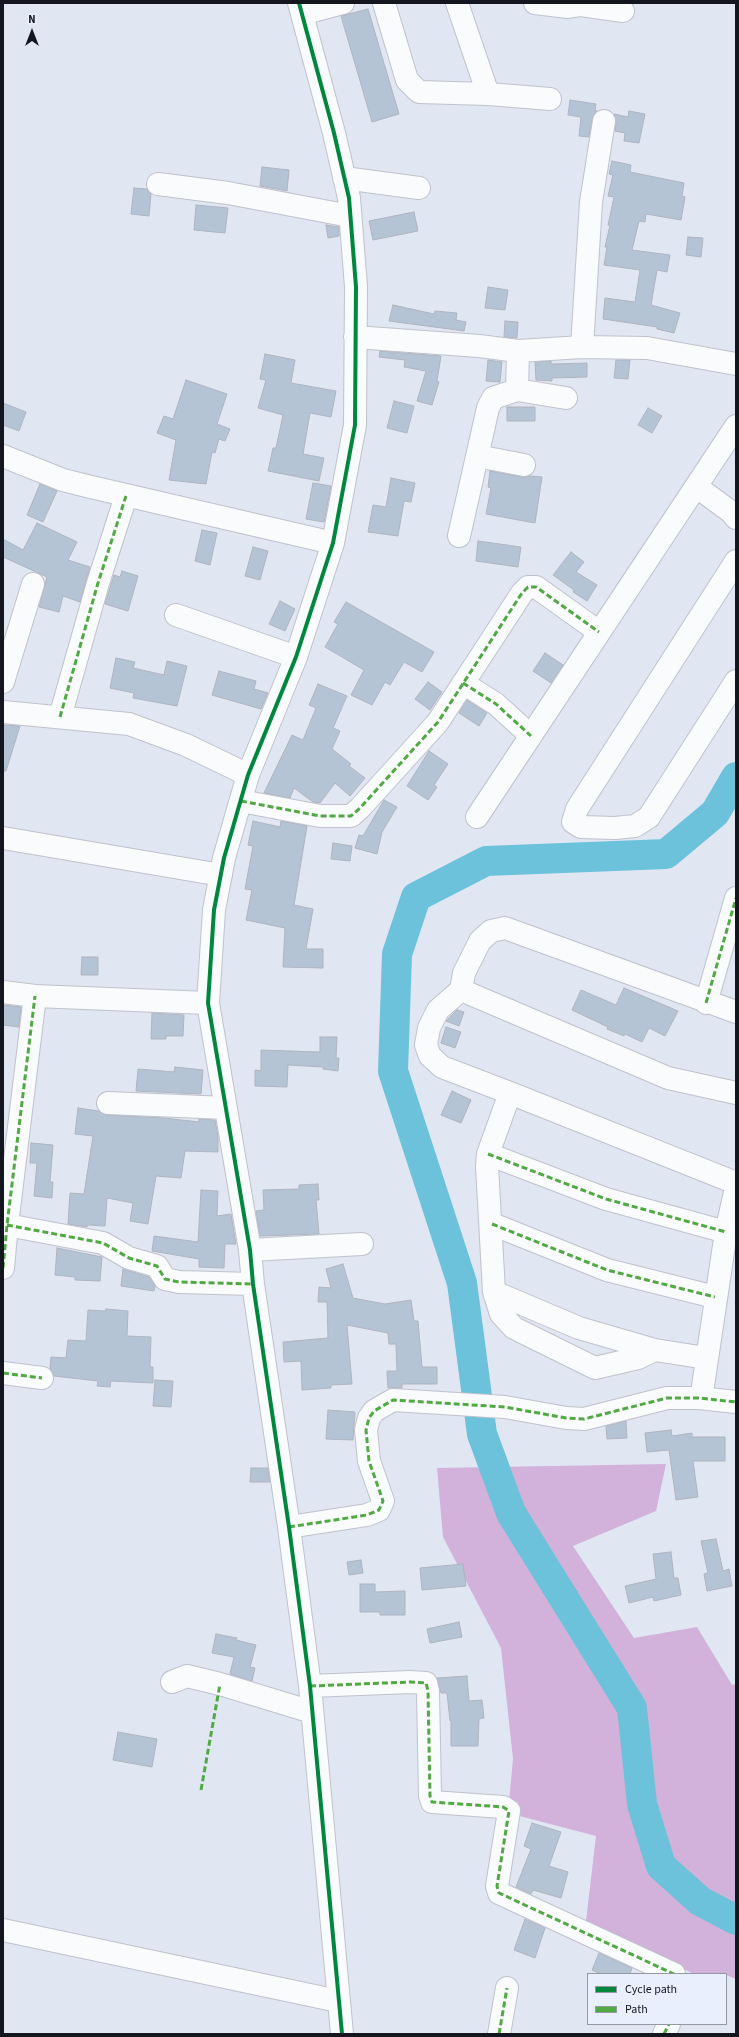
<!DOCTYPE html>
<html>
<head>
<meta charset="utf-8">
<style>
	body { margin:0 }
	#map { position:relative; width:739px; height:2037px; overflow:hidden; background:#e1e6f3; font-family:"Source Sans 3",sans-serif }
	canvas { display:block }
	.frame { position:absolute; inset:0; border:4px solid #14161f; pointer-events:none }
	.legend { position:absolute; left:587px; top:1973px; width:140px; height:52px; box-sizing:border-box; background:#eaeffe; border:1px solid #9498a5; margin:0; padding:5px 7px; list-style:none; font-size:12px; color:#14161f }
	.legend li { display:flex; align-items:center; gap:8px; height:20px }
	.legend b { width:20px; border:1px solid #9498a5 }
	.north { position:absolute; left:12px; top:12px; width:40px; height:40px; -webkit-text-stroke:3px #eaeffe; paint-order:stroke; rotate:0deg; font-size:11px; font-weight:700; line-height:16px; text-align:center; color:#14161f }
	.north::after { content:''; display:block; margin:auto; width:14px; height:18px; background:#14161f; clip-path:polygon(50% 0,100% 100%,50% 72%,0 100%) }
</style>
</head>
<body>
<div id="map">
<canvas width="739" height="2037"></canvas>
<div class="frame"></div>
<ul class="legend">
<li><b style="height:5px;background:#00873e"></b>Cycle path</li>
<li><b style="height:5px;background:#51a943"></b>Path</li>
</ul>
<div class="north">N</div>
</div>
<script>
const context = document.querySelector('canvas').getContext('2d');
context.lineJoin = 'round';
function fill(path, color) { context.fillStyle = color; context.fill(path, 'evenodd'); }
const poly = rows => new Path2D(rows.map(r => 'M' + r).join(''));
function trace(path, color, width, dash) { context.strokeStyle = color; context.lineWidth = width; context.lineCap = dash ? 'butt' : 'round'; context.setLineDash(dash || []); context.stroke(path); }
fill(poly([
	[666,1464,656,1511,573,1546,634,1638,697,1627,732,1685,736,1684,736,1979,721,1973,694,1974,586,1921,596,1836,508,1813,513,1759,501,1648,443,1537,437,1468]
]), '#d2b2da');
trace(poly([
	[736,777,715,813,666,854,486,861,416,897,397,954,393,1071,462,1283,482,1434,511,1513,632,1708,642,1804,661,1866,700,1901,736,1920]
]), '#6cc2da', 30);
const building = poly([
	[368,9,399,114,372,122,341,16,368,9],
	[570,100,596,104,595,110,597,111,592,119,589,137,579,136,581,117,568,115,570,100],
	[629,111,645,114,639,143,624,141,625,133,615,131,616,123,614,114,628,117,629,111],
	[612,161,631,165,630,172,684,183,682,196,685,197,681,220,646,214,645,222,639,221,632,250,670,255,667,272,657,270,651,305,680,313,674,333,657,329,657,327,603,319,605,298,635,302,640,270,604,265,607,247,605,247,610,225,608,225,614,197,608,196,613,175,609,174,612,161],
	[262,167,289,170,287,191,260,186,262,167],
	[134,188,147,189,151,194,149,216,131,214,134,188],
	[196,205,228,208,225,233,194,230,196,205],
	[414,212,418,231,373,240,369,221,414,212],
	[326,225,339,227,339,236,328,238,326,225],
	[688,237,703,238,701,257,686,255,688,237],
	[488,287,508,290,505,310,485,308,488,287],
	[393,305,434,314,435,311,457,313,456,320,466,322,464,331,389,321,393,305],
	[505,321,518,322,517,338,504,337,505,321],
	[380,351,441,356,437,381,439,382,432,405,417,401,426,371,404,367,405,360,379,357,380,351],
	[265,354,295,360,291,383,336,391,331,417,310,413,303,454,324,458,319,481,268,471,273,448,276,448,283,415,258,408,266,380,260,379,265,354],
	[488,360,502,362,500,382,486,381,488,360],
	[616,360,630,360,628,379,614,378,616,360],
	[551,361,551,364,587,363,587,377,552,378,552,381,536,380,535,362,551,361],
	[186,380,227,394,217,424,230,429,225,441,219,439,215,453,212,452,206,484,169,480,176,440,157,433,164,416,173,419,186,380],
	[394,401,414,406,407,433,387,428,394,401],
	[3,403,26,412,19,431,3,425,3,403],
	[507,407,535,407,535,421,507,421,507,407],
	[648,408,662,416,652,433,638,425,648,408],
	[490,471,522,477,530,476,542,477,535,523,486,514,491,488,488,487,490,471],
	[391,478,415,483,411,502,404,501,398,536,368,532,373,505,386,507,391,478],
	[313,483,331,486,324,522,306,519,313,483],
	[40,484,57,491,43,522,27,515,40,484],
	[37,523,77,542,68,560,90,567,80,602,63,596,59,612,39,607,47,577,3,557,3,539,23,550,37,523],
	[202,530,217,533,210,565,195,561,202,530],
	[478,541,521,547,518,567,476,561,478,541],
	[253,547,268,551,260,580,245,576,253,547],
	[571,552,584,562,576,572,597,585,587,601,573,592,574,590,553,575,571,552],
	[122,571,138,576,128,611,105,604,114,575,120,577,122,571],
	[280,601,295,609,285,631,269,624,280,601],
	[346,602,434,652,422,672,404,662,390,685,385,682,372,705,351,695,364,670,325,647,338,624,334,622,346,602],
	[545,653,563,665,551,683,533,671,545,653],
	[116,658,135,662,133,668,164,675,167,661,187,666,177,706,133,698,134,693,110,688,116,658],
	[219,671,256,681,254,689,268,693,261,709,212,695,219,671],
	[428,682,442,692,430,710,415,699,428,682],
	[318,684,347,696,333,728,340,731,332,749,351,764,349,766,365,778,350,796,335,783,320,803,313,802,294,788,290,798,264,793,292,735,303,740,316,708,309,705,318,684],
	[467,700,487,713,479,726,459,713,467,700],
	[3,725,20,726,6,771,3,771,3,725],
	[429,751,448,764,434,785,437,787,428,800,407,786,429,751],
	[384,800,397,807,382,832,377,854,355,848,359,835,363,836,384,800],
	[253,821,280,827,281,821,307,826,294,905,313,909,306,949,323,949,323,968,283,967,285,928,246,920,252,890,245,889,253,846,248,845,253,821],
	[333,843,352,846,350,861,331,859,333,843],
	[82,957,98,957,98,975,81,975,82,957],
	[624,988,678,1011,665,1036,649,1028,642,1042,625,1034,624,1036,607,1029,608,1027,572,1010,581,990,616,1005,624,988],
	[3,1005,21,1007,19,1027,3,1025,3,1005],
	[457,1010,464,1012,459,1026,446,1021,457,1010],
	[152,1013,184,1015,183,1036,166,1036,166,1039,151,1039,152,1013],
	[446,1027,461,1032,455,1048,441,1043,446,1027],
	[320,1037,337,1037,336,1058,339,1058,338,1071,323,1069,323,1067,288,1065,287,1087,255,1086,255,1070,261,1071,261,1050,320,1052,320,1037],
	[175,1067,203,1070,201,1094,136,1091,138,1069,174,1072,175,1067],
	[452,1091,471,1100,461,1123,441,1115,452,1091],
	[78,1108,98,1111,107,1115,164,1118,199,1122,199,1119,215,1120,218,1137,218,1152,185,1151,181,1178,156,1176,148,1224,130,1221,133,1203,107,1198,105,1226,87,1225,87,1227,68,1224,70,1193,84,1194,93,1136,75,1134,78,1108],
	[31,1143,53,1145,50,1182,53,1182,52,1198,34,1196,37,1163,30,1163,31,1143],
	[318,1184,319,1200,316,1200,319,1234,260,1236,256,1211,264,1210,263,1190,299,1189,299,1185,318,1184],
	[201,1190,218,1191,217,1216,231,1214,236,1244,225,1244,224,1268,199,1267,199,1259,152,1251,154,1236,198,1242,201,1190],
	[57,1248,102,1257,100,1281,75,1280,75,1277,55,1275,57,1248],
	[343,1264,353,1298,385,1304,411,1300,414,1321,418,1321,422,1366,423,1367,437,1367,437,1384,402,1384,402,1388,388,1388,387,1371,397,1371,396,1344,389,1344,388,1333,347,1325,352,1384,331,1385,331,1388,302,1390,301,1361,284,1362,283,1342,328,1338,327,1302,318,1302,319,1287,331,1288,326,1269,343,1264],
	[123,1269,149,1277,155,1286,154,1291,121,1286,123,1269],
	[106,1309,128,1311,127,1336,151,1337,150,1367,153,1367,153,1383,111,1381,110,1387,97,1386,98,1381,54,1376,50,1368,51,1357,66,1358,68,1340,86,1341,88,1310,106,1311,106,1309],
	[155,1380,173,1381,171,1407,153,1406,155,1380],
	[328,1410,355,1412,353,1440,326,1439,328,1410],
	[626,1421,627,1438,607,1439,606,1426,626,1421],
	[671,1430,672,1436,692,1433,692,1437,725,1437,725,1461,693,1461,698,1497,676,1500,669,1450,647,1452,645,1433,671,1430],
	[251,1468,268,1468,270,1482,250,1482,251,1468],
	[716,1539,723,1571,729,1569,732,1586,707,1591,704,1574,708,1573,701,1541,716,1539],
	[671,1552,674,1578,678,1578,681,1595,654,1601,653,1597,629,1603,625,1586,656,1579,653,1554,671,1552],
	[361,1560,363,1573,349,1575,347,1562,361,1560],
	[463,1564,466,1586,422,1590,420,1568,463,1564],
	[360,1584,375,1584,375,1592,405,1591,405,1615,380,1615,380,1612,360,1612,360,1584],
	[459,1622,462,1637,430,1643,427,1629,459,1622],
	[216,1634,237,1638,236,1640,256,1645,250,1667,255,1668,252,1681,230,1674,234,1657,212,1653,216,1634],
	[467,1676,469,1701,482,1700,484,1718,479,1719,478,1746,451,1746,451,1721,450,1721,447,1693,441,1693,437,1678,467,1676],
	[118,1732,157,1739,152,1767,113,1760,118,1732],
	[532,1823,561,1832,549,1866,568,1872,561,1898,533,1890,531,1894,516,1887,531,1849,524,1846,532,1823],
	[525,1919,545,1928,535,1958,514,1950,525,1919],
	[599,1953,632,1968,630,1974,601,1974,592,1970,599,1953]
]);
fill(building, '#b4c4d5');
trace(building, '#afb4be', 1);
const minor = poly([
	[299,3,334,133,349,198,356,287,355,425,333,543,296,657,248,775,224,858,214,910,208,1003,250,1250,253,1284,289,1527,310,1686,342,2034],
	[384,3,407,80,419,92,488,94,550,99],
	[457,3,488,94],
	[535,3,568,7,581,5,582,3],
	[581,5,623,11],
	[302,14,343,3],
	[344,178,419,188],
	[158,184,228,193,350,216],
	[355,337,479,346,518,351,582,347,647,348,736,364],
	[582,347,591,202,604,121],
	[517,390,566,398],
	[3,456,63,480,91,487,333,543],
	[477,456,524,465],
	[697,487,731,512,736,518],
	[459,536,488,408,493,398,517,390,518,351],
	[736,561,577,809,573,822,581,827,615,828,635,826,649,817,736,681],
	[176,615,296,657],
	[3,682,33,584],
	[463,683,496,704,531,736],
	[3,712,129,724,186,745,248,775],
	[60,717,98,583,126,496],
	[241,801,320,816,351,816,360,808,438,722,522,593,528,587,536,587,599,632],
	[477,817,736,426],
	[3,838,221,875],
	[461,990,464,973,480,941,491,931,505,928,736,1012],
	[3,992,35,996,208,1003],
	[706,1003,736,898],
	[510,1093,442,1067,430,1056,426,1045,429,1028,438,1010,461,990,668,1078,736,1093],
	[108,1103,226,1108],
	[488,1154,606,1199,726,1232],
	[492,1224,607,1270,715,1297],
	[7,1225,103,1243,129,1258,157,1266,165,1279,179,1282,253,1284],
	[250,1250,362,1244],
	[3,1268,7,1225,35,996],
	[494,1292,579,1328,655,1350,706,1358],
	[655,1350,638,1358,595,1368,514,1328,501,1314,494,1292,487,1166,488,1154,510,1093,736,1183],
	[3,1373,42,1378],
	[703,1386,726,1232,736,1188],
	[289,1527,367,1515,379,1510,383,1501,369,1461,366,1430,369,1418,374,1411,393,1400,505,1407,566,1418,584,1419,667,1398,699,1398,736,1402],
	[172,1682,187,1676,220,1684,312,1712],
	[310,1686,410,1682,426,1683,428,1691,430,1796,432,1802,503,1807,509,1811,497,1886,499,1893,674,1974],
	[3,1930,338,2001],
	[499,2034,507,1988],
	[664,2034,669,2024]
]);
trace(minor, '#bfc2cc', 24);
trace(minor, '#fafbfd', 22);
trace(poly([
	[463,683,496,704,531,736],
	[60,717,98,583,126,496],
	[241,801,320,816,351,816,360,808,438,722,522,593,528,587,536,587,599,632],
	[706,1003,736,898],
	[488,1154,606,1199,726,1232],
	[492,1224,607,1270,715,1297],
	[7,1225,103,1243,129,1258,157,1266,165,1279,179,1282,253,1284],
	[3,1268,7,1225,35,996],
	[3,1373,42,1378],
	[289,1527,367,1515,379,1510,383,1501,369,1461,366,1430,369,1418,374,1411,393,1400,505,1407,566,1418,584,1419,667,1398,699,1398,736,1402],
	[310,1686,410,1682,426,1683,428,1691,430,1796,432,1802,503,1807,509,1811,497,1886,499,1893,674,1974],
	[201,1790,220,1684],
	[499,2034,507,1988],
	[664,2034,669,2024]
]), '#51a943', 3, [6, 3]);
trace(poly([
	[299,3,334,133,349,198,356,287,355,425,333,543,296,657,248,775,224,858,214,910,208,1003,250,1250,253,1284,289,1527,310,1686,342,2034]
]), '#00873e', 4);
</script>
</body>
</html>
